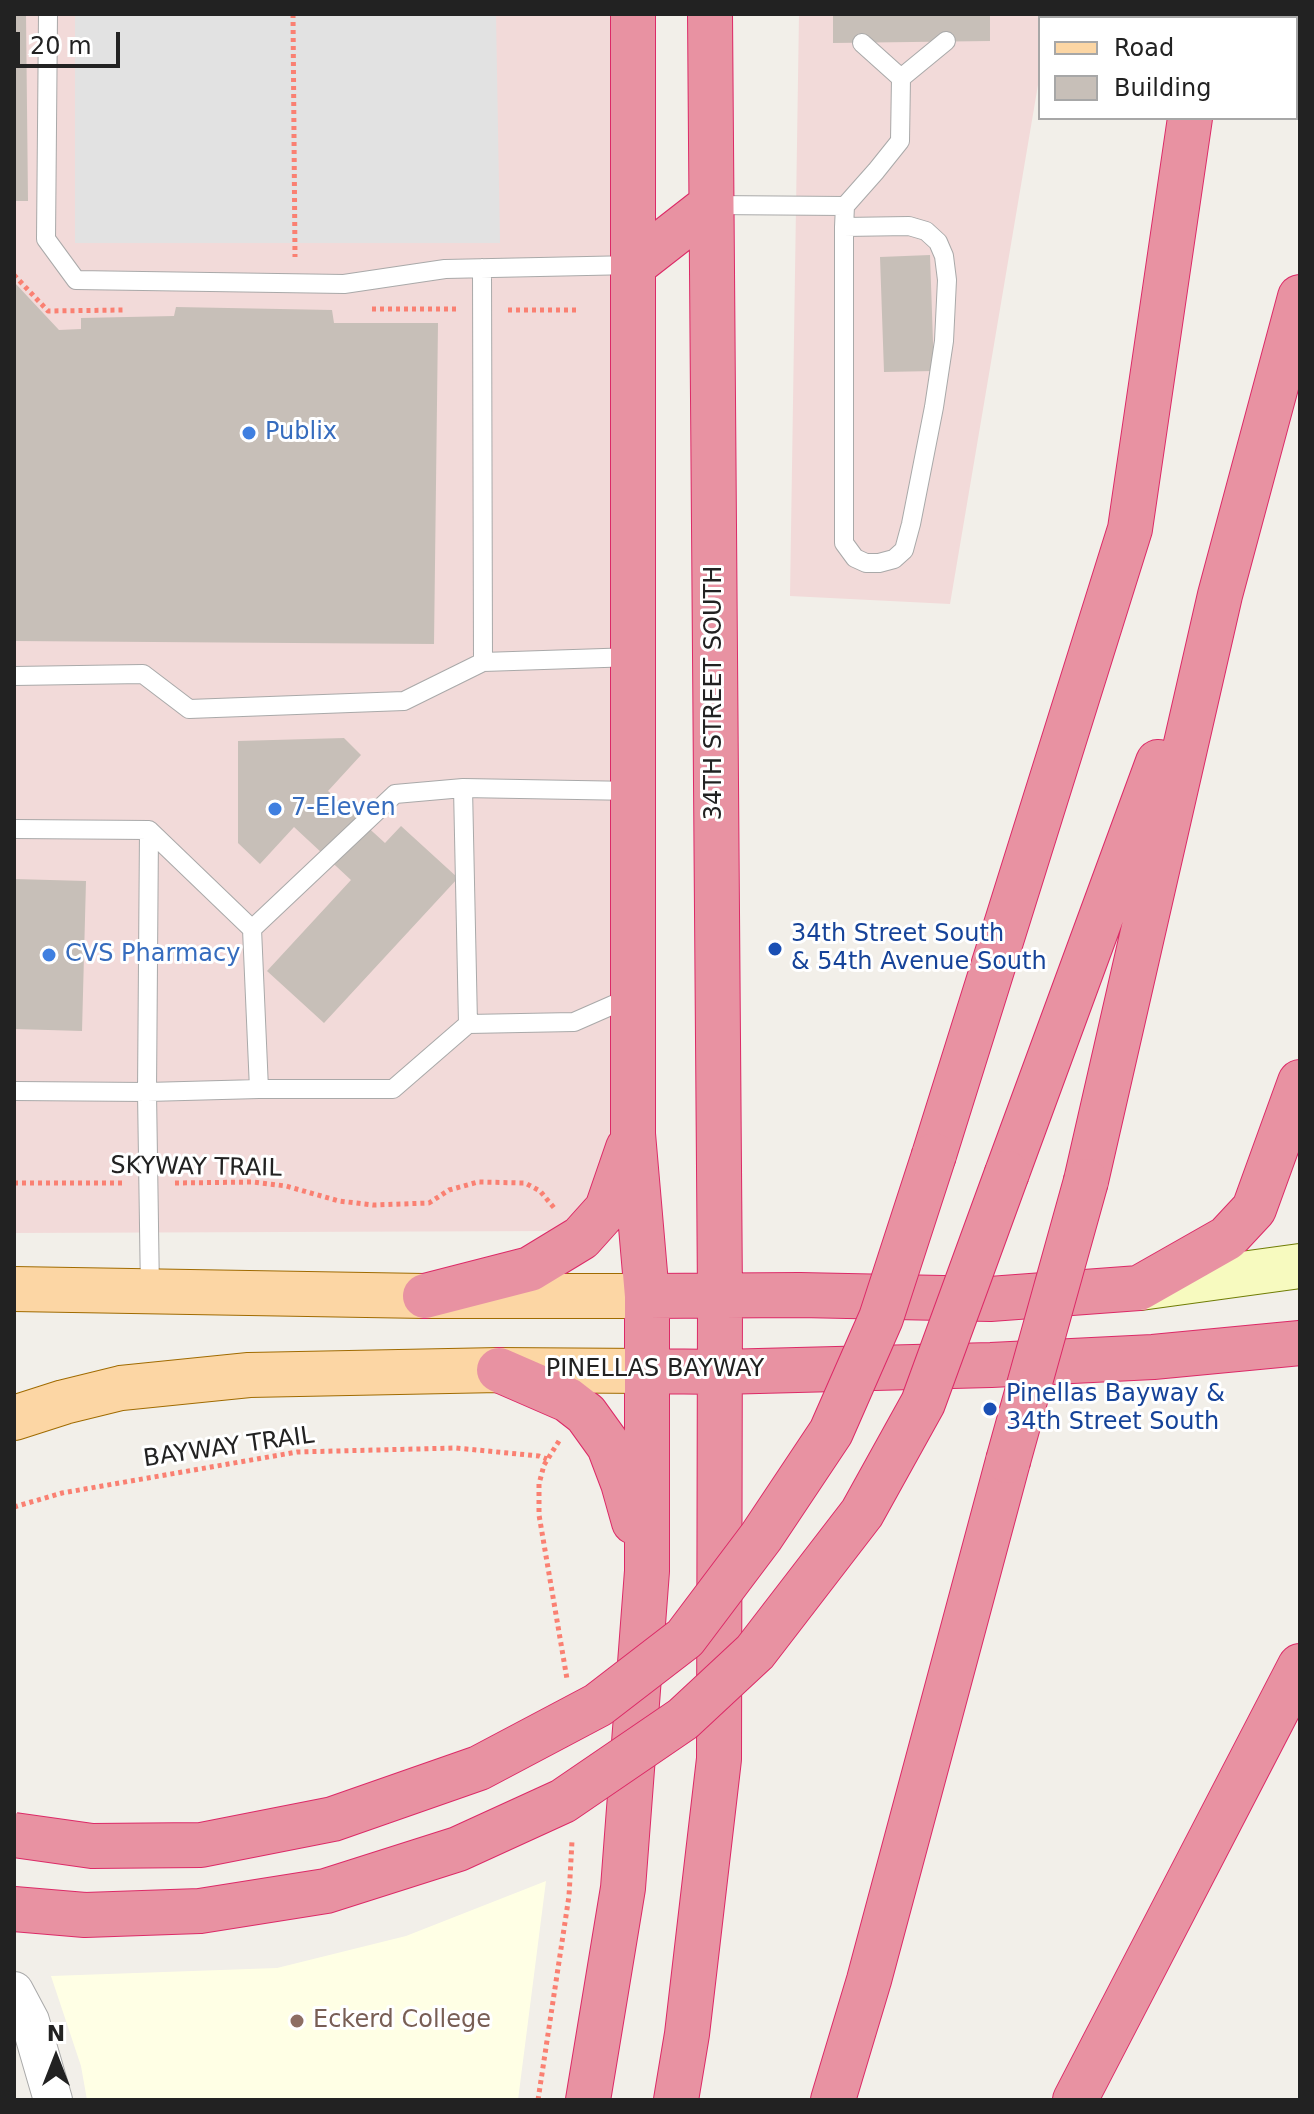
<!DOCTYPE html>
<html>
<head>
<meta charset="utf-8">
<style>
	body { margin:0 }
	#map { position:relative; width:1314px; height:2114px; overflow:hidden; background:#f2efe9; font-family:"DejaVu Sans",sans-serif }
	canvas { display:block }
	.frame { position:absolute; inset:0; border:16px solid #222; pointer-events:none }
	.legend { position:absolute; left:1038px; top:16px; width:260px; height:104px; box-sizing:border-box; background:#fff; border:2px solid #a7a7a7; margin:0; padding:10px 14px; list-style:none; font-size:24px; color:#222 }
	.legend li { display:flex; align-items:center; gap:16px; height:40px }
	.legend b { width:40px; border:2px solid #a7a7a7 }
	.north { position:absolute; left:16px; top:2018px; width:80px; height:80px; -webkit-text-stroke:6px #fff; paint-order:stroke; rotate:0deg; font-size:22px; font-weight:700; line-height:32px; text-align:center; color:#222 }
	.north::after { content:''; display:block; margin:auto; width:28px; height:36px; background:#222; clip-path:polygon(50% 0,100% 100%,50% 72%,0 100%) }
	.scale { position:absolute; left:16px; top:32px; width:104px; height:36px; box-sizing:border-box; border:4px solid #222; border-top:0; padding-left:10px; font-size:24px; line-height:28px; white-space:nowrap; color:#222; -webkit-text-stroke:6px #fff; paint-order:stroke }
</style>
</head>
<body>
<div id="map">
<canvas width="1314" height="2114"></canvas>
<div class="frame"></div>
<ul class="legend">
<li><b style="height:10px;background:#fcd6a4"></b>Road</li>
<li><b style="height:22px;background:#c7bfb8"></b>Building</li>
</ul>
<div class="north">N</div>
<div class="scale">20 m</div>
</div>
<script>
const context = document.querySelector('canvas').getContext('2d');
context.lineJoin = 'round';
function fill(path, color) { context.fillStyle = color; context.fill(path, 'evenodd'); }
const poly = rows => new Path2D(rows.map(r => 'M' + r).join(''));
function trace(path, color, width, dash) { context.strokeStyle = color; context.lineWidth = width; context.lineCap = dash ? 'butt' : 'round'; context.setLineDash(dash || []); context.stroke(path); }
function drawText(font, color, halo, rows, align = 'center') {
  context.font = font + ' "DejaVu Sans",sans-serif'; context.lineWidth = 6; context.setLineDash([]); context.textBaseline = 'middle'; context.strokeStyle = halo; context.fillStyle = color; for (const [text, x, y, turn = 0] of rows) {
    context.save(); context.translate(x, y); context.rotate((+turn || 0) * Math.PI / 180); context.textAlign = isNaN(turn) ? turn : align; if (halo) context.strokeText(text, 0, 0); context.fillText(text, 0, 0); context.restore();
  }
}
fill(poly([
	[14,14,615,14,615,1133,591,1199,570,1222,555,1231,14,1233],
	[799,14,1050,14,1049,18,1040,18,1040,73,950,604,790,596]
]), '#f2dad9');
fill(poly([
	[546,1881,518,2100,87,2100,81,2066,51,1976,277,1968,406,1936]
]), '#ffffe5');
fill(poly([
	[75,14,496,14,500,243,75,243]
]), '#e2e2e2');
fill(poly([
	[14,14,26,14,28,201,14,201],
	[833,14,990,14,990,41,833,43],
	[930,255,934,371,884,372,880,257],
	[14,282,59,330,81,329,81,318,174,316,176,307,332,310,334,323,438,323,434,644,14,641],
	[344,738,361,755,328,791,385,843,401,826,458,878,324,1023,267,971,351,880,294,827,260,864,238,843,238,741],
	[14,879,86,881,82,1031,14,1029]
]), '#c7bfb8');
const lane = poly([
	[48,14,46,239,76,280,344,284,445,269,634,265],
	[901,78,946,41],
	[711,205,845,206,844,227,844,543,855,558,866,563,879,563,894,559,904,550,911,524,934,407,944,341,947,280,944,256,938,242,926,231,909,226,844,227],
	[845,206,876,171,900,141,901,78,862,43],
	[482,268,483,662],
	[14,676,143,674,189,709,404,701,483,662,634,657],
	[14,829,149,830,252,929,259,1089],
	[252,929,395,794,463,788],
	[468,1024,463,788,634,791],
	[14,1091,147,1092,149,830],
	[150,1292,147,1092,259,1089,393,1089,468,1024,574,1022,631,997]
]);
const street = poly([
	[14,1991,30,2021,53,2100]
]);
const secondary = poly([
	[1140,1288,1300,1266]
]);
const primary = poly([
	[14,1289,425,1296,647,1296],
	[14,1418,64,1402,121,1388,249,1375,499,1370,648,1371]
]);
const highway = poly([
	[1205,18,1205,14],
	[634,265,711,205],
	[934,1155,1130,529,1190,118],
	[1007,1173,1158,762],
	[1086,1181,1220,595,1300,297],
	[425,1296,530,1269,581,1238,607,1209,628,1148],
	[647,1296,800,1295,990,1299,1139,1288,1227,1238,1254,1209,1300,1082],
	[499,1370,568,1400,586,1414,609,1446,623,1483,634,1522],
	[648,1371,720,1372,991,1365,1153,1357,1300,1343],
	[588,2100,623,1888,647,1571,647,1296,633,1134,633,14],
	[676,2100,687,2034,719,1759,720,1296,710,14],
	[833,2100,869,1980,1008,1461],
	[1075,2100,1300,1666]
]);
trace(lane, '#a9a9a9', 20);
trace(street, '#a9a9a9', 40);
trace(secondary, '#707d05', 46);
trace(primary, '#a06b00', 46);
trace(highway, '#dc2a67', 46);
trace(poly([
	[293,14,295,257],
	[14,275,48,311,123,310],
	[372,309,458,309],
	[508,310,579,310],
	[14,1183,125,1183],
	[175,1183,253,1182,286,1186,339,1201,373,1205,429,1203,449,1190,478,1182,525,1183,540,1191,555,1209],
	[559,1441,544,1465,539,1484,539,1515,567,1679],
	[14,1507,62,1493,297,1452,456,1448,539,1456,547,1459],
	[538,2100,569,1896,572,1841]
]), '#fa8072', 5, [4, 4]);
trace(lane, '#fff', 18);
trace(street, '#fff', 38);
trace(secondary, '#f7fabf', 44);
trace(primary, '#fcd6a4', 44);
trace(highway, '#e892a2', 44);
const highwayBridge = poly([
	[1008,1461,1086,1181],
	[14,1835,92,1846,201,1845,333,1819,479,1768,598,1705,685,1638,761,1537,831,1432,881,1318,934,1155],
	[14,1909,85,1915,200,1911,326,1891,458,1849,563,1801,683,1719,755,1652,862,1513,923,1403,1007,1173]
]);
trace(highwayBridge, '#dc2a67', 46, []);
trace(highwayBridge, '#e892a2', 44);
for (const [x, y, r, color] of [
	[249,433,8,"#3f7fe0"],
	[275,809,8,"#3f7fe0"],
	[775,949,8,"#1a4fb4"],
	[49,955,8,"#3f7fe0"],
	[990,1409,8,"#1a4fb4"],
	[297,2021,8,"#8d6e63"]
]) { const dot = new Path2D(); dot.arc(x, y, r, 0, 2 * Math.PI); context.fillStyle = color; context.fill(dot); trace(dot, '#fff', 3); }
drawText('24px', '#366cbe', '#fff', [
	["Publix",265,433],
	["7-Eleven",291,809],
	["CVS Pharmacy",65,955]
], 'left');
drawText('24px', '#222', '#fff', [
	["34TH STREET SOUTH",715,693,-90],
	["SKYWAY TRAIL",196,1168,1],
	["PINELLAS BAYWAY",655,1370],
	["BAYWAY TRAIL",229,1448,-8]
]);
drawText('24px', '#164399', '#fff', [
	["34th Street South",791,935],
	["& 54th Avenue South",791,963],
	["Pinellas Bayway &",1006,1395],
	["34th Street South",1006,1423]
], 'left');
drawText('24px', '#785e54', '#fff', [
	["Eckerd College",313,2021]
], 'left');
</script>
</body>
</html>
